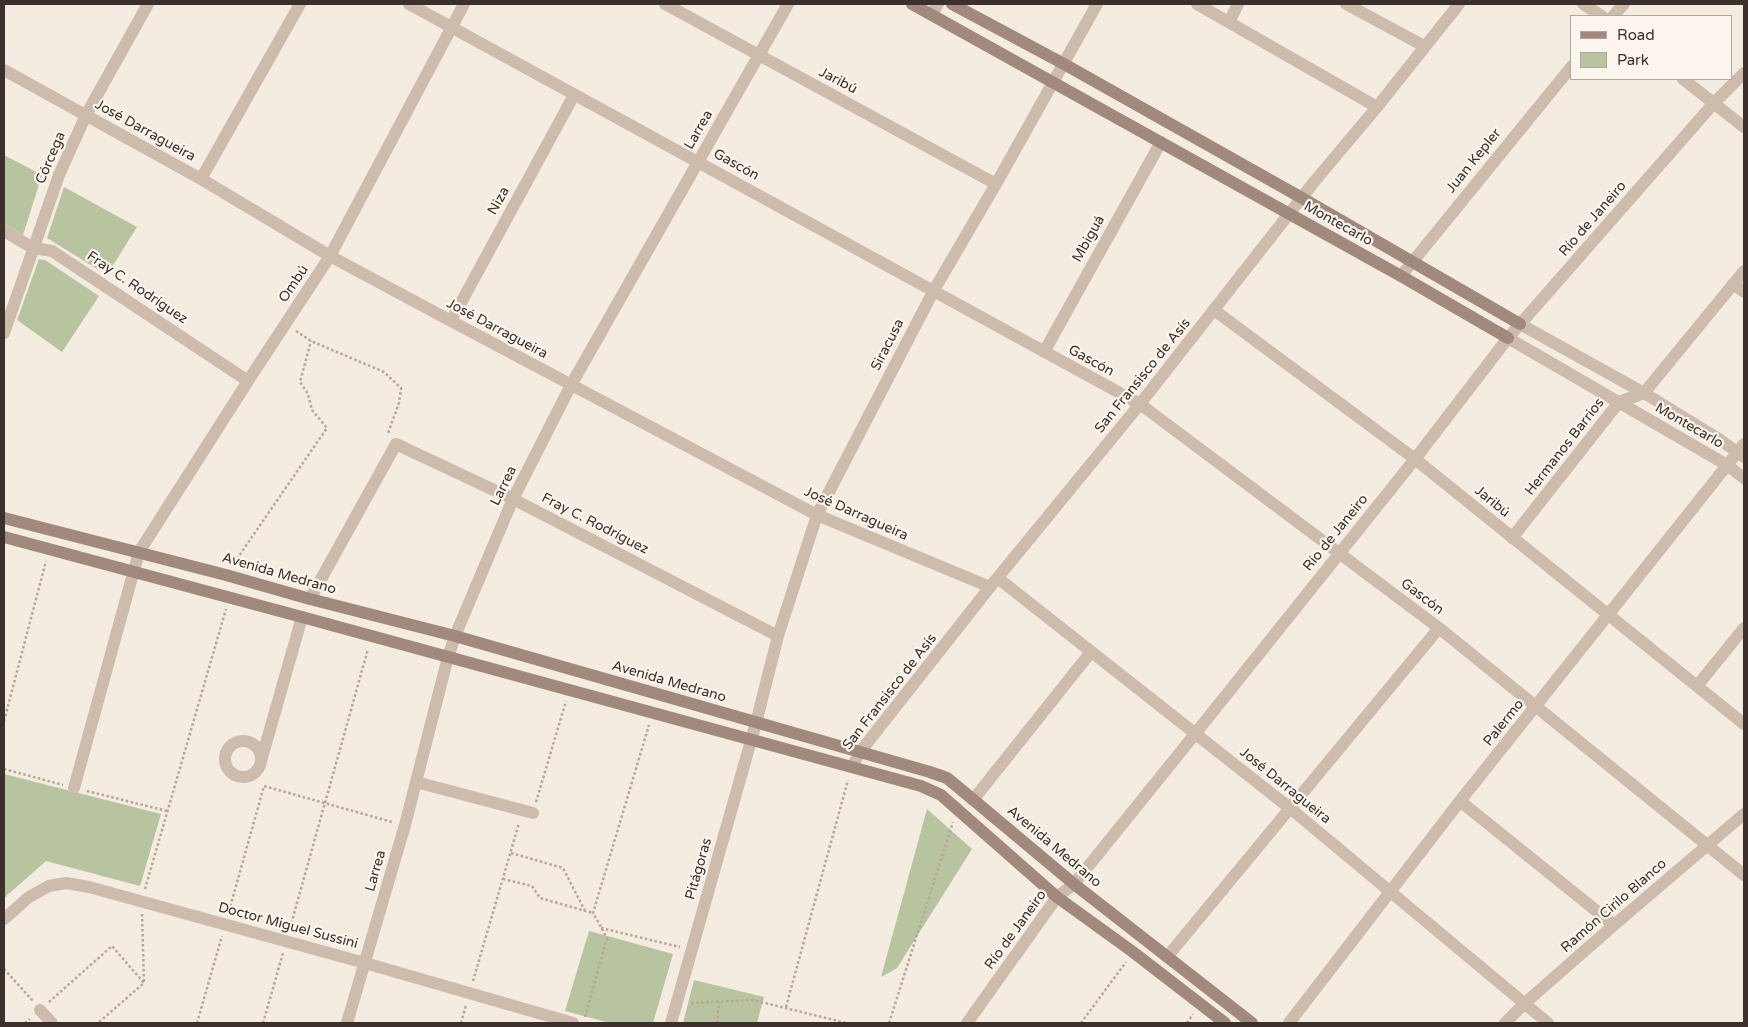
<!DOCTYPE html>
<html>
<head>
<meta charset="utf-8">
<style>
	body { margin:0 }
	#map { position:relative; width:1748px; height:1027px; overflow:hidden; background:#f4ebe1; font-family:"Varela Round",sans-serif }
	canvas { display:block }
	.frame { position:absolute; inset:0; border:5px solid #3b302b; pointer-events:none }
	.legend { position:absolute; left:1570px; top:15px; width:162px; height:65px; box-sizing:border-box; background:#fbf5ee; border:1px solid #aea6a0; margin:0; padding:6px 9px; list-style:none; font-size:15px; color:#3b302b }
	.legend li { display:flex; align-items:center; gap:10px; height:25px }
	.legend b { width:25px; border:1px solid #aea6a0 }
</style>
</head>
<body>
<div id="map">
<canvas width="1748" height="1027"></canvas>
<div class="frame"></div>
<ul class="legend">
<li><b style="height:6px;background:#a18a7d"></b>Road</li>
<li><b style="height:14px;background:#b8c4a0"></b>Park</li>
</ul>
</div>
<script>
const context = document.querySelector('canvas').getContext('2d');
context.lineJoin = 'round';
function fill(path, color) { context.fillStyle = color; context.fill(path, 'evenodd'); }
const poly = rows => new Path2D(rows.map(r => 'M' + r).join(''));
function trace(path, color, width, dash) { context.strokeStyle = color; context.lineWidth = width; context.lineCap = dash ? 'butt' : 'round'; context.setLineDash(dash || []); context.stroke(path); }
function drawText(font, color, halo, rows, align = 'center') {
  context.font = font + ' "Varela Round",sans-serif'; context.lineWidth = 4.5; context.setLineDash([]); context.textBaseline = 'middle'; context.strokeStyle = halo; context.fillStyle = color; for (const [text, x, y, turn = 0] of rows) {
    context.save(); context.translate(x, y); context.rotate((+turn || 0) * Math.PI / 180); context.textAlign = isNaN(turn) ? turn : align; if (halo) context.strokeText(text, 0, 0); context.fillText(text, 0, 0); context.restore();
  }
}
fill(poly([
	[4,155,42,175,23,235,4,224],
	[64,187,137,227,107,275,47,238],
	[39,259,45,260,99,296,62,352,17,320],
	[4,774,161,814,140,886,46,861,4,898],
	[927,809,972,849,897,968,881,977],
	[589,931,673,954,653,1023,610,1023,565,1011],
	[694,980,764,997,757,1023,683,1023]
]), '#b8c4a0');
trace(poly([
	[296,331,311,341,384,372,401,388,399,403,388,433],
	[234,563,327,428,312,410,308,394,300,382,311,341],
	[4,721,46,561],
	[4,769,63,785],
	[87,791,167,811],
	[536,802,566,701],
	[511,853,563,868,585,911],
	[503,879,532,886,540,898,593,913],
	[145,889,226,609],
	[229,911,264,786,392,822],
	[142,914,144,983],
	[290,928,368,649],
	[601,928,680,947],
	[4,969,33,1001],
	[473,981,519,823],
	[49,1002,112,946,144,983,98,1023],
	[691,1003,753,1000,846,1023],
	[786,1007,848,780],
	[585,1017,607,938,593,913,649,725],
	[25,1023,30,1019],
	[197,1023,222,936],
	[263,1023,283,953],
	[461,1023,466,1005],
	[717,1023,719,1002],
	[889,1023,953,822],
	[1081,1023,1126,962],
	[1187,1023,1193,1014]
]), '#b9a596', 2.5, [2.5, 2.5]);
trace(poly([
	[409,4,1140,404,1439,628,1744,875],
	[665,4,996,184],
	[1197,4,1377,107],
	[1346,4,1424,46],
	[1583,4,1602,16],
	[932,14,938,4],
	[1613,16,1624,4],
	[1229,22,1238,4],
	[4,70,201,179,330,256,451,321,817,515,990,587],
	[1683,79,1744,127],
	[201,179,300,4],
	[4,231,33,248,52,251,248,381],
	[1401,276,1572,66],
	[1733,284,1744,292],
	[1214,310,1415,459,1744,724],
	[451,321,574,95],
	[1520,324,1644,393,1719,439,1744,457],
	[4,333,59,175,86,115,148,4],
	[1508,338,1727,465,1744,478],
	[1044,352,1161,142],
	[1512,538,1619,402,1644,393,1744,271],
	[999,579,1291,809,1548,1023],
	[310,599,396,444,513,499,778,636],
	[1697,686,1744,628],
	'225 759a18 18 0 1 1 36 0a18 18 0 1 1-36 0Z',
	[261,761,302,617],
	[416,782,533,813],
	[74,788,139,552,248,381,330,256,464,4],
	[973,800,1091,652],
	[1460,801,1614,925],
	[4,919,29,897,49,886,66,883,89,887,365,963,573,1023],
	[1167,957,1439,628],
	[40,1010,52,1023],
	[347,1023,405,825,448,657,455,636,513,499,571,385,788,4],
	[671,1023,756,723,778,636,817,515,934,290,996,184,1097,4],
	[967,1023,1057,897],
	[1289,1023,1460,801,1744,444],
	[1505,1023,1525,1003,1614,925,1744,814]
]), '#cdbbac', 12);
trace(poly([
	[852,767,860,752,990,587,1140,404,1314,182,1377,107,1459,4],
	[1057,897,1074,884,1195,734,1415,459,1508,338,1714,103,1744,73]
]), '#cdbbac', 12);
trace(poly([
	[912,4,1401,276,1508,338],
	[952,4,1064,64,1302,198,1520,324],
	[4,518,226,575,310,599,455,636,930,772,947,778,964,792,1074,884,1252,1023],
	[4,537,302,617,921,786,941,795,1057,897,1133,952,1225,1023]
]), '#a18a7d', 12);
drawText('14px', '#3b302b', '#fbf5ee', [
	["Jaribú",838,81,28],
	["Larrea",699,130,-60],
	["José Darragueira",145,131,29],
	["Córcega",51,158,-67],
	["Juan Kepler",1474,161,-51],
	["Gascón",736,165,29],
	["Niza",499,201,-61],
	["Río de Janeiro",1593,219,-49],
	["Montecarlo",1338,224,29],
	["Mbiguá",1089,239,-61],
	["Ombú",294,284,-56],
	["Fray C. Rodríguez",137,288,34],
	["José Darragueira",497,329,28],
	["Siracusa",888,345,-63],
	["Gascón",1091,361,29],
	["San Fransisco de Asís",1143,376,-51],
	["Montecarlo",1689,426,30],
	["Hermanos Barrios",1565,447,-52],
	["Larrea",504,486,-64],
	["Jaribú",1492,502,39],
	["José Darragueira",856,514,24],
	["Fray C. Rodríguez",595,524,27],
	["Río de Janeiro",1336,533,-51],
	["Avenida Medrano",279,574,16],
	["Gascón",1422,597,37],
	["Avenida Medrano",669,682,16],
	["San Fransisco de Asís",890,692,-52],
	["Palermo",1504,723,-51],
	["José Darragueira",1285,786,39],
	["Avenida Medrano",1054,847,40],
	["Pitágoras",699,869,-74],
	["Larrea",376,871,-74],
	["Ramón Cirilo Blanco",1614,906,-41],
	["Doctor Miguel Sussini",288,926,15],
	["Río de Janeiro",1016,930,-54]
]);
</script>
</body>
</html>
